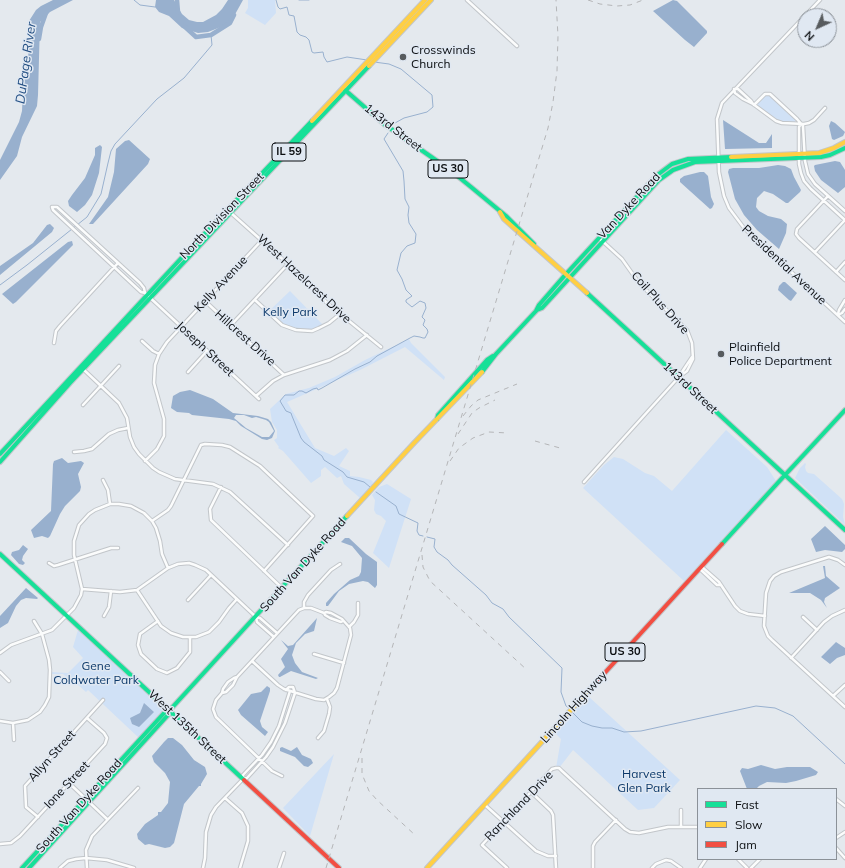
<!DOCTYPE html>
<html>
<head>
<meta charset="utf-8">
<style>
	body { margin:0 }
	#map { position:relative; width:845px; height:868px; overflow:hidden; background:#e4e9ee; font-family:Mulish,sans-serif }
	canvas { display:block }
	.legend { position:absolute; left:697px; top:788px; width:140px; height:72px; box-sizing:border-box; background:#e0e8f2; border:1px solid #8b9198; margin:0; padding:5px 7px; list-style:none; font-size:12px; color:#0b0e11 }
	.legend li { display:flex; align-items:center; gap:8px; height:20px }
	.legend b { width:20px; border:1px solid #8b9198 }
	.north { position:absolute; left:797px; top:8px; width:40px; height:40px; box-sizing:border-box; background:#e0e8f2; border:1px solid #8b9198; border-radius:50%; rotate:224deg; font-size:11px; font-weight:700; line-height:16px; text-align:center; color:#0b0e11 }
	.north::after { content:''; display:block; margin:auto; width:14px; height:18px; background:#575b5e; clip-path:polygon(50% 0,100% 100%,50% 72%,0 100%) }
</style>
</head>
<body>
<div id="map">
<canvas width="845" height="868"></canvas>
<ul class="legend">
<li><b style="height:5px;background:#16e098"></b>Fast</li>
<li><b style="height:5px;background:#ffcf43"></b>Slow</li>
<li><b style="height:5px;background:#f24e42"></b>Jam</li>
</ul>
<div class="north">N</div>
</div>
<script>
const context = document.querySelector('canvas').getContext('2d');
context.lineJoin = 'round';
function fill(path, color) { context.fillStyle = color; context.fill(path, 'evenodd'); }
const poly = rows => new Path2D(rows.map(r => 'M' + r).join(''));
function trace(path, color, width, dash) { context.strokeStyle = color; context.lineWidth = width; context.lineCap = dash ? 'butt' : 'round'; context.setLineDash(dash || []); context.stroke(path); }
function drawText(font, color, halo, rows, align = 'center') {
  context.font = font + ' Mulish,sans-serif'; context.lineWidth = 3; context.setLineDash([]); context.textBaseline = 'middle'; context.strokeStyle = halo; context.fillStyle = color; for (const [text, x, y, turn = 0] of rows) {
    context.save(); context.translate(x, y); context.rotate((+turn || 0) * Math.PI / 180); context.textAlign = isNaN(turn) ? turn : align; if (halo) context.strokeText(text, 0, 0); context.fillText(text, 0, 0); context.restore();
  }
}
fill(poly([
	[248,0,275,0,276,13,265,25,245,13,248,8],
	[768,95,771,96,795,119,795,122,780,121,759,108,757,106,758,103,765,96],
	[290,291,324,326,312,331,304,331,282,325,268,312],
	[409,339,411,343,445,377,444,380,405,347,360,370,287,402,315,448,334,456,346,448,349,451,339,466,350,471,350,476,359,477,371,480,373,482,372,485,360,498,344,484,341,476,337,478,325,467,321,470,321,476,311,483,283,451,278,448,279,447,274,440,277,438,277,430,272,422,270,409,286,394,309,388,335,377,365,360],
	[726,430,767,467,776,481,684,581,583,488,604,465,614,457,623,459,645,473,654,476,672,491],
	[805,463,806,464,805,467,806,471,808,473,814,474,842,499,844,504,843,517,845,525,795,478,800,468],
	[387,484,411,499,389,568,373,553,386,521,381,516,376,514,374,510,375,500,372,495,379,487],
	[78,630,163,709,163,712,139,738,88,690,86,692,69,677,68,678,63,674,52,674,51,672,68,673,83,658,73,647],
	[588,696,680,780,654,808,638,810,573,750,559,768,556,768,561,739,555,733],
	[334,754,310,836,283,808]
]), '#d0e1f6');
fill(poly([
	[53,0,73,0,50,12,40,22,38,95,37,106,22,137,17,156,0,180,0,160,19,122,22,111,23,87,29,50,29,21,36,10,41,6],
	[156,0,174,0,182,14,189,20,197,22,203,22,216,15,222,9,228,0,243,0,233,18,226,25,208,32,198,33,182,28,169,16,159,12,155,7],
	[673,0,677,1,707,31,707,33,694,47,685,40,653,11],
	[723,120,759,143,766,143,772,134,772,148,725,149],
	[831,121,835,123,845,132,843,136,834,140,832,139,829,126],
	[129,140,150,159,148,164,93,224,89,224,108,197,114,172,116,149,125,141],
	[100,145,102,147,99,173,92,195,85,205,77,212,69,206,68,201,72,195,85,178,95,155,95,148],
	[835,161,840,162,845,170,845,187,838,193,821,180,815,171,814,166,815,165],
	[778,165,785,166,791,169,794,177,801,190,800,192,788,203,786,203,773,194,764,191,757,198,756,207,759,211,768,216,781,219,787,224,786,233,779,249,757,230,744,215,735,199,728,172,729,169,733,168,759,168],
	[700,172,704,172,708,176,711,197,714,204,712,208,710,209,680,182,680,179,684,176],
	[50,224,54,228,52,232,0,275,0,266,33,243,47,225],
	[72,241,73,245,16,302,13,304,2,294,68,242],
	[783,282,785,282,797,293,791,301,789,300,778,290,779,286],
	[190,390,213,399,233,413,258,416,268,419,271,422,275,431,272,438,267,440,262,439,241,426,236,421,229,419,192,415,189,413,177,412,171,408,173,396,180,392],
	[236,415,244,415,252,418,256,417,266,420,269,422,274,431,269,437,262,437,246,428,234,418],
	[62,458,68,463,81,461,84,463,78,474,81,487,80,491,65,506,60,514,50,536,48,538,42,536,34,538,31,530,51,511,53,464,54,461],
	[825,526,845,545,845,549,842,552,825,550,816,552,811,539],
	[345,538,349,538,366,554,377,562,377,585,375,588,368,582,363,581,349,584,339,591,328,606,326,606,326,603,334,594,350,580,359,576,361,572,362,558,352,546,341,542],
	[23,545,28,549,23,556,22,560,25,563,23,565,19,564,11,555,12,552,19,550],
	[823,566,825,566,826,576,840,588,825,598,824,602,827,608,821,600,810,593,789,593,825,578],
	[26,588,38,598,37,599,26,598,21,600,16,606,8,623,0,628,0,616],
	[317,618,314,631,305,634,296,643,292,655,295,663,302,672,318,678,316,679,291,671,280,677,279,677,278,675,285,667,281,659,288,649,281,640,288,646,293,645],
	[836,642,845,648,845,655,837,658,830,664,821,657],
	[267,686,270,688,270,691,260,721,262,727,268,732,265,736,241,715,238,710,251,694,261,692],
	[144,703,154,712,139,727,132,724,130,718,140,713],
	[168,738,173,738,182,745,194,760,205,767,207,774,201,784,201,786,199,786,184,804,174,843,170,847,165,848,149,844,145,845,138,839,137,834,145,824,158,815,158,812,161,812,168,803,170,782,165,773,154,762,152,756,164,742],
	[282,747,291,751,297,747,302,755,311,759,313,763,308,767,304,766,295,757,280,751,280,748],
	[761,765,775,769,787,767,810,767,818,772,816,775,796,781,786,783,767,782,759,786,756,789,747,789,740,771,742,768,748,769]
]), '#98b0ce');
trace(poly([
	[134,0,140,5,155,7],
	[276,0,278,7,280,9,287,7,289,15,294,16,297,32,300,35,306,37,309,40,312,52,314,53,323,52,324,57,327,62,347,57,367,60],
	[299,0,309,0],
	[374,62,389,64,401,69,432,95,433,107,427,112,404,118,395,123],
	[0,285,27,265,87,217,101,194,108,163,111,151,115,144,157,99,184,78,212,45,211,35],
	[370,487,364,482,347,477,343,472,324,460,322,456,304,442,301,438,292,416,291,413,286,411,280,401,285,395,294,395,299,391,302,391,306,393,313,389,317,388,318,390,322,388,355,369,370,362,377,356,410,338,414,336,420,337,423,338,425,338,428,332,427,329,423,325,425,320,422,317,426,308,425,303,420,301,412,307,406,302,406,300,412,296,406,290,402,279,397,270,401,253,407,246,415,243,416,234,409,223,408,215,409,207,405,199,404,181,403,171,384,139,388,133],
	[376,492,396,506,399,514,418,523,417,531,419,535,423,536],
	[427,537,435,539,434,547,437,552,448,560,452,565,486,595,492,603,503,609,509,617,562,668,561,692,566,706,569,708],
	[573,713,582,722,592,726,602,728,612,728,624,732,641,731,756,706,775,708,793,716,845,764]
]), '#98b0ce', 1);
trace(poly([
	[177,0,178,12],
	[184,26,196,37,211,35,230,23,234,15],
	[39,39,41,27,46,13]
]), '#98b0ce', 4.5);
const street = poly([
	[467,0,517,46],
	[820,0,722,103,717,119,719,172,724,196,729,208,744,228,845,322],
	[734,89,735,93,743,99,753,104,776,121,782,123,804,124,809,123,814,120,825,108],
	[734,89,738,89,751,101,753,104],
	[754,105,765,94,770,94,797,119,803,126,805,161,808,174,815,184,845,211],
	[801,124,799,127,799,164,801,173,804,181,811,189,845,220],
	[828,196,797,229,796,234,799,238,845,280],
	[52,207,53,210,141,292,145,293,259,399],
	[52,207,57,207,140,283,144,288,145,293],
	[231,213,288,264,327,303,381,347],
	[599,238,622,259,639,283,687,330,692,343,693,359,687,371,679,377],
	[815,252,845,220],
	[836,272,845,262],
	[255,300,282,325,296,330,312,331,319,328,329,323,340,314],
	[205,301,284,375],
	[838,314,839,310,845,300],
	[838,315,842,313,845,309],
	[231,325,288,264],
	[142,341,153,351,159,354],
	[54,343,56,331,60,326,118,263],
	[83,369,119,403,127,418,130,437,134,447,139,454,153,468,159,472,175,479,213,484,230,492,288,545],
	[188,372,207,351],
	[256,396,273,381,284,375,330,360,347,351,367,335],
	[83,405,119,366],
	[74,452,84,451,92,449,109,434,118,430,128,428],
	[145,461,157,449,164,436,164,419,154,383,155,365,159,354,167,342,262,240],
	[103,480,108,490,110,504],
	[584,482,678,378,692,357],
	[221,487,210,509,211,520,282,588],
	[152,521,168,510,171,506,201,445,205,444,222,445,230,447,260,466,313,516,264,571],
	[49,563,54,566,58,565,111,548,118,548],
	[845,565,838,560,829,557,781,572,774,576,770,581,766,593,764,626,768,636,772,640,845,707],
	[702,567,719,582,735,606,740,611,748,614,765,616],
	[700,569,717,585,720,585],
	[82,589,120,592,137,590,168,568,178,564,189,563,195,565,206,570,256,617,260,618,277,633],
	[137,590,161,626,171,633,183,637,196,637,209,632,219,622,229,608,237,599],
	[188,600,211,575],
	[304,608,304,602,308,595,331,570,340,564],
	[104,616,109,607,111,591],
	[256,617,257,622,274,637],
	[803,617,817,630],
	[158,621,140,634,138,645,141,654,157,669,167,673,177,668,190,652,190,638],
	[349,627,354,622,358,615,358,603],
	[0,653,11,645,52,630,74,608,81,595,82,589,74,555,74,541,79,525,89,514,95,510,110,504,119,504,131,506,144,513,152,521,156,528,160,541,162,554,168,568],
	[314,654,344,663],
	[791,658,824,622,832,616,845,610],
	[252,661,278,685,284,689,316,699,324,700,329,697,334,693,337,688,351,635,350,628,342,619,331,613,326,612,324,613],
	[0,672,9,681],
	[237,677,234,678,228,682,223,689,222,693,216,700,213,709,216,717,272,771,282,776],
	[286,690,289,687,293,687,295,693],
	[222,693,226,692,233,685,237,677,299,610,304,608,311,608,324,613,325,615,330,618,341,622,343,621],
	[833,696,845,685],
	[0,721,13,723,28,720,40,712,45,705,49,697,50,670,49,660,42,634,34,621],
	[13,723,14,740],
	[318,738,324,731,329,714,330,707,327,699],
	[243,779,247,778,266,757,273,747,285,723,295,693],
	[69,783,107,819],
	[531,792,551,811,553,815,556,868],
	[225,798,242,813,248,826,248,841,240,868],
	[836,799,845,806],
	[485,805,536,851,548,856,556,856],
	[681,810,681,827],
	[38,817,26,807,25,786,103,700],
	[836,838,845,832],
	[0,844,11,843,20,836,105,744,107,738,104,733,87,718],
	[836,848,845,858],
	[738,859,747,868],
	[60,868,68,861,76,859,86,858,107,860,134,868],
	[87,868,86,850,92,836,138,788],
	[203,868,205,858,206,832,211,815,216,807,243,779,243,775,262,755,271,742,279,726,290,691],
	[279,868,284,853],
	[507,868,482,845,552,769,556,768,559,768,562,771,625,829,630,832,639,833,668,827,698,827],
	[593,868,593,846,595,842,616,820],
	[652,868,656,864,666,860,671,861,681,868],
	[700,868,706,859],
	[751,868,760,859]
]);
const fast = poly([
	[345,90,384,124,450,170,471,187,506,216,534,244],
	[587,293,785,475,722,544],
	[537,310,542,308,659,180,673,170,695,162,821,157,830,155,845,148],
	[482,372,496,354,536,311,539,305,566,274,656,176,672,164,688,159,731,157],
	[845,410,785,475,845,530],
	[437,419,438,415,487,360,493,356],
	[0,454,187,252,312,121],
	[0,462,70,383,369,66],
	[0,554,244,780],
	[22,868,165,712,169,711],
	[29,868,168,715,169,711,347,516]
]);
const slow = poly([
	[369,66,431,0],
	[312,121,425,0],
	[731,157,819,153,834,148,845,142],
	[500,212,504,219,587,293],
	[347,516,414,443,482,372],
	[427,868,591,688]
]);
const jam = poly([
	[591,688,722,544],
	[244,780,339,868]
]);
trace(street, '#c2c6ca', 4.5);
trace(fast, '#c2c6ca', 6);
trace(slow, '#c2c6ca', 6);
trace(jam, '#c2c6ca', 6);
trace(street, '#fbfcfc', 2.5);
trace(fast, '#16e098', 4);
trace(slow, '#ffcf43', 4);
trace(jam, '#f24e42', 4);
trace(poly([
	[588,0,600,4,617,6,630,5,643,0],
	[463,416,471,406,478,400,517,384],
	[458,434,472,413,479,408,495,400],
	[535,441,560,448],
	[450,461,459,448,473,438,489,432,508,433],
	[422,555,423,567,430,581,527,670],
	[362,758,362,774,369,791,377,800,415,835],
	[326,868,548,128,553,102,557,71,558,36,556,0]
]), '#b4b5b7', 1, [5, 5]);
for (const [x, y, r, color] of [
	[403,57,4,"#575b5e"],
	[721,354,4,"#575b5e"]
]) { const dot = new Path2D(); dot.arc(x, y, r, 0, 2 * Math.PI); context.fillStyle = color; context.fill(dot); trace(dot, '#e0e8f2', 1.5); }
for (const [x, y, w] of [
	[289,152,34],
	[448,169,40],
	[625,652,40]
]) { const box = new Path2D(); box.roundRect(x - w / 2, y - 9, w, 18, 3); context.fillStyle = '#e0e8f2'; context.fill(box); trace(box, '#0b0e11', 1); }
drawText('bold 11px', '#0b0e11', null, [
	["IL 59",289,152],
	["US 30",448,169],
	["US 30",625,652]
]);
drawText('12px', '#0b0e11', '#e0e8f2', [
	["Crosswinds",411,50],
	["Church",411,64],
	["Plainfield",729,347],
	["Police Department",729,361]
], 'left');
drawText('12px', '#0b0e11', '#e0e8f2', [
	["143rd Street",393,128,38],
	["Van Dyke Road",629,206,-47],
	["North Division Street",222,216,-46],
	["Presidential Avenue",784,265,43],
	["West Hazelcrest Drive",304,279,43],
	["Kelly Avenue",221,284,-47],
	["Coil Plus Drive",660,303,48],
	["Hillcrest Drive",245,338,42],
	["Joseph Street",205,349,43],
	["143rd Street",690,388,43],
	["South Van Dyke Road",303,565,-48],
	["Lincoln Highway",574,707,-48],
	["West 135th Street",187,727,43],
	["Allyn Street",52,756,-48],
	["Ione Street",67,785,-47],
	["South Van Dyke Road",79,806,-48],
	["Ranchland Drive",519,806,-46]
]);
drawText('12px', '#0b386a', '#e0e8f2', [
	["Kelly Park",290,312],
	["Gene",96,666],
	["Coldwater Park",96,680],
	["Harvest",644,774],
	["Glen Park",644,788]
]);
drawText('italic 13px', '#234f83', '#e0e8f2', [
	["DuPage River",26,63,-82]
]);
</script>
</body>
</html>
